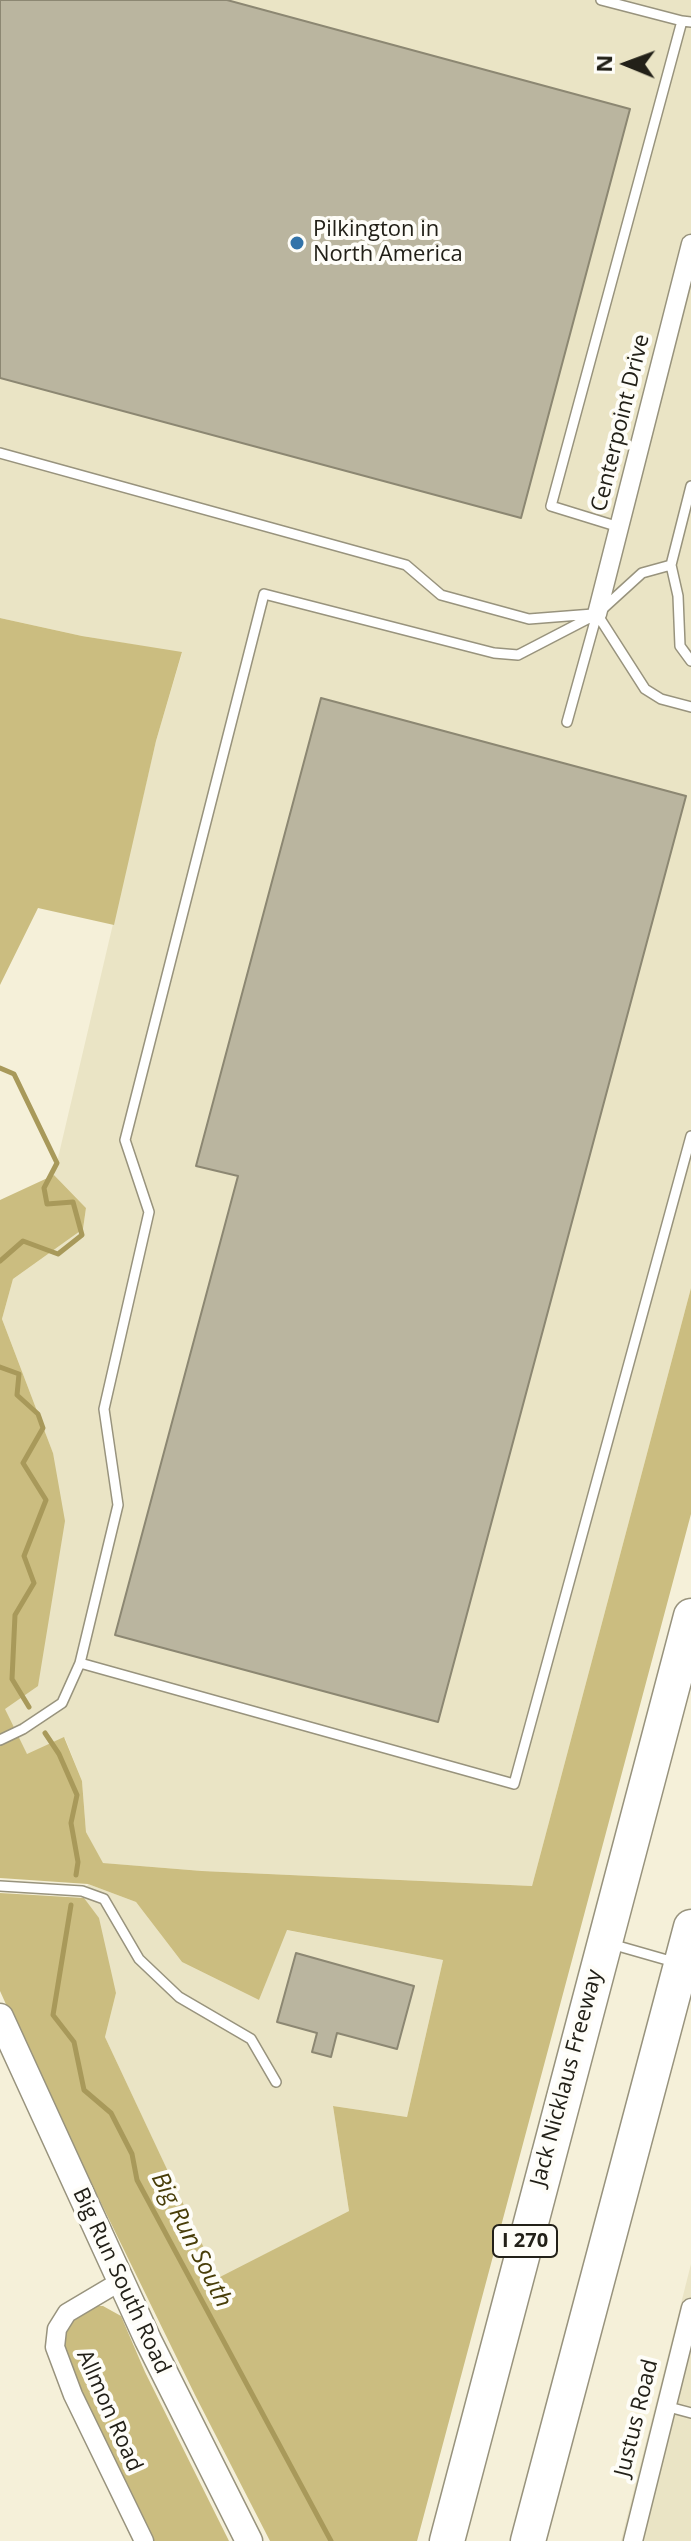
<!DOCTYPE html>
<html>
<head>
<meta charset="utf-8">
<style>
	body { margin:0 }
	#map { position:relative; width:691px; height:2541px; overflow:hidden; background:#f5f0d9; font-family:"Open Sans",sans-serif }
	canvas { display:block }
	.north { position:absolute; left:587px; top:24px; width:80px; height:80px; -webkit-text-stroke:6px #fefdf8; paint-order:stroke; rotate:271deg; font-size:22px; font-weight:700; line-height:32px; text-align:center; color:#222018 }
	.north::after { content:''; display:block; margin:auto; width:28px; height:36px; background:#222018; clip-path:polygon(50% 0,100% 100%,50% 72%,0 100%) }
</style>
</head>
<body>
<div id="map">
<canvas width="691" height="2541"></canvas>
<div class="north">N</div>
</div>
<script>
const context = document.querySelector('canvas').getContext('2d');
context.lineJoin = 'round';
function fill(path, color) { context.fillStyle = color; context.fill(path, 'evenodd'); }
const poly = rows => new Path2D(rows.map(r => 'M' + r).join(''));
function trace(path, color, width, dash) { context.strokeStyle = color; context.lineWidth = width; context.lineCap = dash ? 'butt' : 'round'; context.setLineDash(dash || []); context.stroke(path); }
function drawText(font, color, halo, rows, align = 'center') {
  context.font = font + ' "Open Sans",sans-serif'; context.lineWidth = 8; context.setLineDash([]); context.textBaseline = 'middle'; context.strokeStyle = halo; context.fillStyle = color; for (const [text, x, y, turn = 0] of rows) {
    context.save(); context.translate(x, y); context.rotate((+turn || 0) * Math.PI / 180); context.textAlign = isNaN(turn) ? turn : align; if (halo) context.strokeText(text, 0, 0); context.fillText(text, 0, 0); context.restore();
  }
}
fill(poly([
	[0,0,691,0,691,1288,532,1886,202,1871,102,1863,86,1832,82,1781,65,1738,27,1755,4,1709,53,1453,2,1319,13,1279,83,1229,86,1208,54,1175,156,741,182,653,82,636,0,618],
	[88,1884,136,1902,182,1962,259,2000,286,1930,443,1960,407,2117,333,2106,349,2211,218,2279,105,2037,116,1993,84,1898],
	[691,2264,691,2541,621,2541]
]), '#eae4c5');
fill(poly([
	[0,618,82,636,182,652,156,741,114,925,38,908,0,985],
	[54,1175,86,1208,83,1229,13,1279,2,1319,53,1453,65,1521,38,1686,5,1709,27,1754,64,1737,82,1781,86,1832,103,1863,202,1871,532,1886,691,1288,691,1514,417,2541,270,2541,195,2395,33,2064,0,1991,0,1893,84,1898,99,1918,116,1993,105,2037,218,2278,349,2211,333,2106,407,2117,443,1960,287,1930,259,2000,182,1962,136,1902,88,1884,0,1878,0,1200],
	[91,2306,103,2306,121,2316,145,2372,229,2541,152,2541,78,2389,64,2352,63,2336,69,2321]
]), '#cbbd80');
trace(poly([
	[0,1068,14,1074,57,1163,44,1188,47,1204,73,1202,82,1235,58,1254,23,1241,0,1261],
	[0,1367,19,1374,17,1395,38,1414,43,1428,23,1463,46,1500,24,1556,34,1583,15,1615,12,1679,29,1707],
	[45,1733,59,1754,77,1795,71,1823,78,1862,76,1875],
	[71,1905,53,2015,74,2042,84,2090,111,2113,132,2154,137,2180,331,2541]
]), '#a8995a', 5);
const building = poly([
	[0,0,227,0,630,109,521,518,0,378,0,0],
	[321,698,686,796,438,1722,115,1635,238,1176,196,1166,321,698],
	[296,1953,414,1986,397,2049,337,2033,331,2057,312,2052,317,2033,277,2022,296,1953]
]);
fill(building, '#bab59f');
trace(building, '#8c8772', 2);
const lane = poly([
	[601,0,682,21],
	[0,453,406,565,441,595,529,619,593,614],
	[691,486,671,565,678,596,680,646,691,661],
	[619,527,551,506,682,21,691,22],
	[597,614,645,689,661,699,691,707],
	[567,722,597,614],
	[80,1663,118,1505,104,1409,149,1212,125,1140,264,594,494,653,518,655,597,614,642,573,671,565],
	[0,1740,23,1729,62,1703,80,1663,514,1784,691,1136],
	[0,1886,82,1891,104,1899,139,1959,179,1997,251,2039,276,2082],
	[611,1944,674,1962],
	[665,2406,691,2413]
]);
const street = poly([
	[597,614,691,244],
	[121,2281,67,2313,57,2329,55,2347,73,2395,144,2541],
	[633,2541,691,2308]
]);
const secondary = poly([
	[0,2017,148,2340,249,2541]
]);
const highway = poly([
	[447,2541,691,1616],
	[528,2541,691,1927]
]);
trace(lane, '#98937d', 12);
trace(street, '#98937d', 21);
trace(secondary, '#98937d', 29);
trace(highway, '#98937d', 37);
trace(lane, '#fff', 9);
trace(street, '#fff', 18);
trace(secondary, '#fff', 26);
trace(highway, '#fff', 34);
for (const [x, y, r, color] of [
	[297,243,8,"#3273a9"]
]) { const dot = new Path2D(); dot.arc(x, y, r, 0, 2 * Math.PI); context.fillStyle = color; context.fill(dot); trace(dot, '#fefdf8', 3); }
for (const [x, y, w] of [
	[525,2241,64]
]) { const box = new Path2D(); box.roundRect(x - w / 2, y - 16, w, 32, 6); context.fillStyle = '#fefdf8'; context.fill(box); trace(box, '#222018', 2); }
drawText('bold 20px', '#222018', null, [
	["I 270",525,2241]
]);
drawText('22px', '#222018', '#fefdf8', [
	["Pilkington in",313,230],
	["North America",313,255]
], 'left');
drawText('22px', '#222018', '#fefdf8', [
	["Centerpoint Drive",621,423,-76],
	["Jack Nicklaus Freeway",567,2078,-75],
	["Big Run South Road",121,2281,65],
	["Allmon Road",109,2411,66],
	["Justus Road",637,2418,-76]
]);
drawText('italic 24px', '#483d08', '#fefdf8', [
	["Big Run South",191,2240,63]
]);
</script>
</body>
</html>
